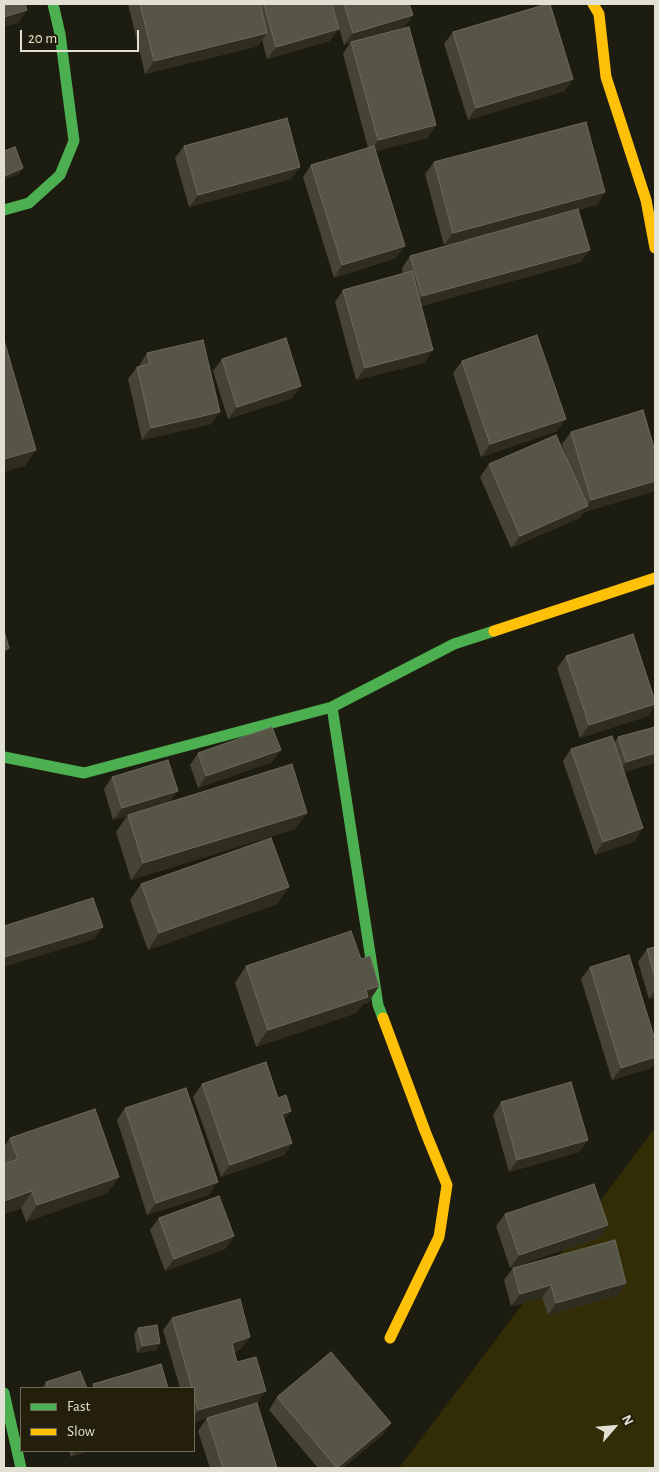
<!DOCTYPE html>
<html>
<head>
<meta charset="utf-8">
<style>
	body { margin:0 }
	#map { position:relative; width:659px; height:1472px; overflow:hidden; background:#1d1c11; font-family:"Alegreya Sans",sans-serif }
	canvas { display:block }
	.frame { position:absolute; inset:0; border:5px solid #e2e0d3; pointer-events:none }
	.legend { position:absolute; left:20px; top:1387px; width:175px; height:65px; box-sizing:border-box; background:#231f0b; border:1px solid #6f6c5b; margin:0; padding:6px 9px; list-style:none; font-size:15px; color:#e2e0d3 }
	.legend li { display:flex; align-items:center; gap:10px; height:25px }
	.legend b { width:25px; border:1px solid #6f6c5b }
	.north { position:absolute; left:589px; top:1402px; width:50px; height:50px; -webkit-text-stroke:4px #231f0b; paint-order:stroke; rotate:63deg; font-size:14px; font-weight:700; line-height:20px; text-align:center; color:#e2e0d3 }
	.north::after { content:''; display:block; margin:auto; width:18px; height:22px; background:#e2e0d3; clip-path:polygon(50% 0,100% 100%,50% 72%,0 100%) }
	.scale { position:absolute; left:20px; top:30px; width:119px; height:22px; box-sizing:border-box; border:2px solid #e2e0d3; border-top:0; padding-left:6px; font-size:15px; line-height:18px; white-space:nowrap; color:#e2e0d3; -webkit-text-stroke:4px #231f0b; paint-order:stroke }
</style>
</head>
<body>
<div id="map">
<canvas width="659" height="1472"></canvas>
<div class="frame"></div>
<ul class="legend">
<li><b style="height:6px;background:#4caf50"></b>Fast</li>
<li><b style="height:6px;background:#ffc107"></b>Slow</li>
</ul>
<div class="north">N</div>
<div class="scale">20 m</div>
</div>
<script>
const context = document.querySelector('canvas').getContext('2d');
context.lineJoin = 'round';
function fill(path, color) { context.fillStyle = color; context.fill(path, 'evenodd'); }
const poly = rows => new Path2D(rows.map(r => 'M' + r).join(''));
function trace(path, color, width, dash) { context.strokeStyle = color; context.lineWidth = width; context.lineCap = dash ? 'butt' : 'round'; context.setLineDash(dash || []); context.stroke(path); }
fill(poly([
	[655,1128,655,1468,399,1468]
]), '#332d07');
trace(poly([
	[4,210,29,203,60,175,74,141,60,34,53,4],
	[332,707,378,1005,383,1018],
	[4,757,84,773,332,707,454,644,494,631],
	[4,1393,21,1468]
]), '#4caf50', 11);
trace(poly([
	[593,4,599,14,606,77,646,200,655,248],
	[494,631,655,578],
	[383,1018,425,1131,447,1185,439,1237,390,1338]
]), '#ffc107', 11);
fill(poly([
	[128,4,332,4,330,41,267,59,262,40,258,46,145,74],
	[332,4,409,4,413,15,404,27,382,34,436,125,427,138,375,151,396,258,334,278,303,177,311,165,368,148,343,54,350,43,344,45],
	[453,32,573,79,564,91,468,120,444,44],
	[184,146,291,179,189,207,175,158],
	[434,162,597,205,578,210,581,262,421,306,424,363,356,380,335,302,343,290,403,274,402,268,410,256,517,226,444,245,425,174],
	[147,353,211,424,142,440,128,379,137,367,139,366],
	[222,359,292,398,228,419,213,371],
	[462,361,557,431,481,457,453,373],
	[571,432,655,491,584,512,579,518,511,548,480,477,489,464,566,456,562,444],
	[566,656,655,701,655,705,648,716,580,738,557,668],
	[618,737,654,763,624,772,635,841,595,855,563,761,571,749,614,743],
	[198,753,272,762,198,788,190,765],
	[112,777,170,802,307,813,295,829,131,880,116,832,127,816,113,820,104,789],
	[141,884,289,887,277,904,148,950,130,900],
	[655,947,655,997,649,999,638,962,647,949],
	[361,959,379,986,368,1003,363,1004,356,1013,256,1047,235,983,246,966],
	[590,967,651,1068,612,1080,581,979],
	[202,1084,291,1111,284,1121,292,1143,284,1155,221,1177,193,1097],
	[501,1102,588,1140,579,1152,509,1172,493,1115],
	[125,1108,209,1195,147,1215,117,1120],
	[10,1138,119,1177,107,1193,26,1222,21,1208,4,1214,4,1147],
	[505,1214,599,1238,510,1268,496,1226],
	[159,1218,234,1236,225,1249,165,1271,150,1230],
	[513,1268,626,1283,618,1295,548,1315,542,1298,511,1306,504,1280],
	[172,1318,241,1349,234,1352,237,1362,257,1404,277,1468,210,1468,198,1431,207,1418,223,1413,194,1422,194,1388,180,1388,163,1330],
	[138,1328,160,1343,156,1350,137,1353,134,1334],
	[46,1382,87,1388,42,1388],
	[277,1397,391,1423,382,1435,343,1468,318,1468,269,1410],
	[69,1451,90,1451,71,1457]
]), '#464435');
fill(poly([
	[27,10,19,23,4,27,4,17],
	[413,15,404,27,352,43,351,42,350,43,344,45,353,33],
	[339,29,330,41,267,59,276,47],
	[267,33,258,46,145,74,154,61],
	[573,79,564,91,468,120,476,108],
	[436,125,427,138,370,153,378,140],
	[300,167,291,179,189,207,198,195],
	[23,168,19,174,4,180,4,176],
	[605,192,597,205,444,245,453,233],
	[405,246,396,258,334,278,342,265],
	[590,250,581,262,413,308,422,296],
	[433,350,424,363,356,380,365,368],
	[301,386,292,398,228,419,237,407],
	[220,412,211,424,142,440,151,428],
	[566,419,557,431,481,457,490,444],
	[36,450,25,466,4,472,4,459],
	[655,481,655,491,584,512,579,518,511,548,520,536,587,506,591,500],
	[9,648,4,656,4,650],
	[655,704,648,716,580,738,589,725],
	[281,750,272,762,198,788,206,776],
	[655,753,655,762,654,763,617,774,626,762],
	[178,791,169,803,128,815,127,816,113,820,122,808],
	[307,813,295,829,131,880,143,863],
	[643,828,635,841,595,855,603,842],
	[289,887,277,904,148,950,159,933],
	[103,927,94,939,4,967,4,957],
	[379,986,368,1003,363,1004,356,1013,256,1047,268,1030,366,990],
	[655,990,655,997,649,999],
	[655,1057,655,1063,651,1068,612,1080,621,1068],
	[291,1111,283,1123,282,1114],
	[588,1140,579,1152,509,1172,517,1160],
	[292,1143,284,1155,221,1177,230,1165],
	[119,1177,107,1193,26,1222,37,1205],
	[218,1182,209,1195,147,1215,156,1203],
	[32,1191,21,1208,4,1214,4,1201],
	[608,1225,599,1238,510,1268,519,1255],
	[234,1236,225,1249,165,1271,174,1259],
	[626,1283,618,1295,548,1315,556,1303],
	[551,1285,542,1298,511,1306,520,1294],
	[250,1337,241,1349,223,1355,232,1343],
	[160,1343,156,1350,137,1353,142,1346],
	[266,1391,257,1404,194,1422,194,1417,198,1410],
	[391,1423,382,1435,343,1468,337,1468],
	[76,1451,90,1451,71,1457]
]), '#2e2d1f');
const building = poly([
	[4,4,25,4,27,10,4,17,4,4],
	[140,4,260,4,267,33,154,61,140,4],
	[264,4,332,4,339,29,276,47,264,4],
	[344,4,409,4,413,15,353,33,344,4],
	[547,4,550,4,573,79,476,108,453,32,547,4],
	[409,27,436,125,378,140,351,42,409,27],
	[287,118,300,167,198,195,184,146,287,118],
	[586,122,605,192,453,233,434,162,586,122],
	[374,146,405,246,342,265,311,165,374,146],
	[15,147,23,168,4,176,4,151,15,147],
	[578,209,590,250,422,296,410,256,578,209],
	[412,271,433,350,365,368,343,290,412,271],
	[537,335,566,419,490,444,462,361,537,335],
	[286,338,301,386,237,407,222,359,286,338],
	[4,340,36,450,4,459,4,340],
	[203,340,220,412,151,428,137,367,150,364,147,353,203,340],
	[643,410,655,451,655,481,591,500,571,432,643,410],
	[556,435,588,506,520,536,489,464,556,435],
	[4,631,9,648,4,650,4,631],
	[633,634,655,701,655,704,589,725,566,656,633,634],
	[272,727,281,750,206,776,198,753,272,727],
	[655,727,655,753,626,762,618,737,655,727],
	[612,736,643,828,603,842,571,749,612,736],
	[168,760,178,791,122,808,112,777,168,760],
	[292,764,307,813,143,863,128,815,292,764],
	[271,838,289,887,159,933,141,884,271,838],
	[93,898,103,927,4,957,4,926,93,898],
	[351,931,361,959,370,956,379,986,366,990,368,997,268,1030,246,966,351,931],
	[655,947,655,978,647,949,655,947],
	[629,955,655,1040,655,1057,621,1068,590,967,629,955],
	[266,1062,278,1098,286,1095,291,1111,282,1114,292,1143,230,1165,202,1084,266,1062],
	[571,1082,588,1140,517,1160,501,1102,571,1082],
	[186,1088,218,1182,156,1203,125,1108,186,1088],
	[95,1109,119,1177,37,1205,32,1191,4,1201,4,1164,18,1159,10,1138,95,1109],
	[594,1184,608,1225,519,1255,505,1214,594,1184],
	[219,1196,234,1236,174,1259,159,1218,219,1196],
	[615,1240,626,1283,556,1303,551,1285,520,1294,513,1268,615,1240],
	[240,1299,250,1337,232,1343,237,1362,256,1357,266,1391,198,1410,194,1394,194,1388,192,1388,172,1318,240,1299],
	[157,1325,160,1343,142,1346,138,1328,157,1325],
	[331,1352,391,1423,337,1468,277,1397,331,1352],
	[161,1364,168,1388,94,1388,93,1384,161,1364],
	[80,1371,87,1388,48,1388,46,1382,80,1371],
	[257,1403,277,1468,223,1468,207,1418,257,1403]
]);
fill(building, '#575546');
trace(building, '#6c6a5c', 1);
</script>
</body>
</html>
